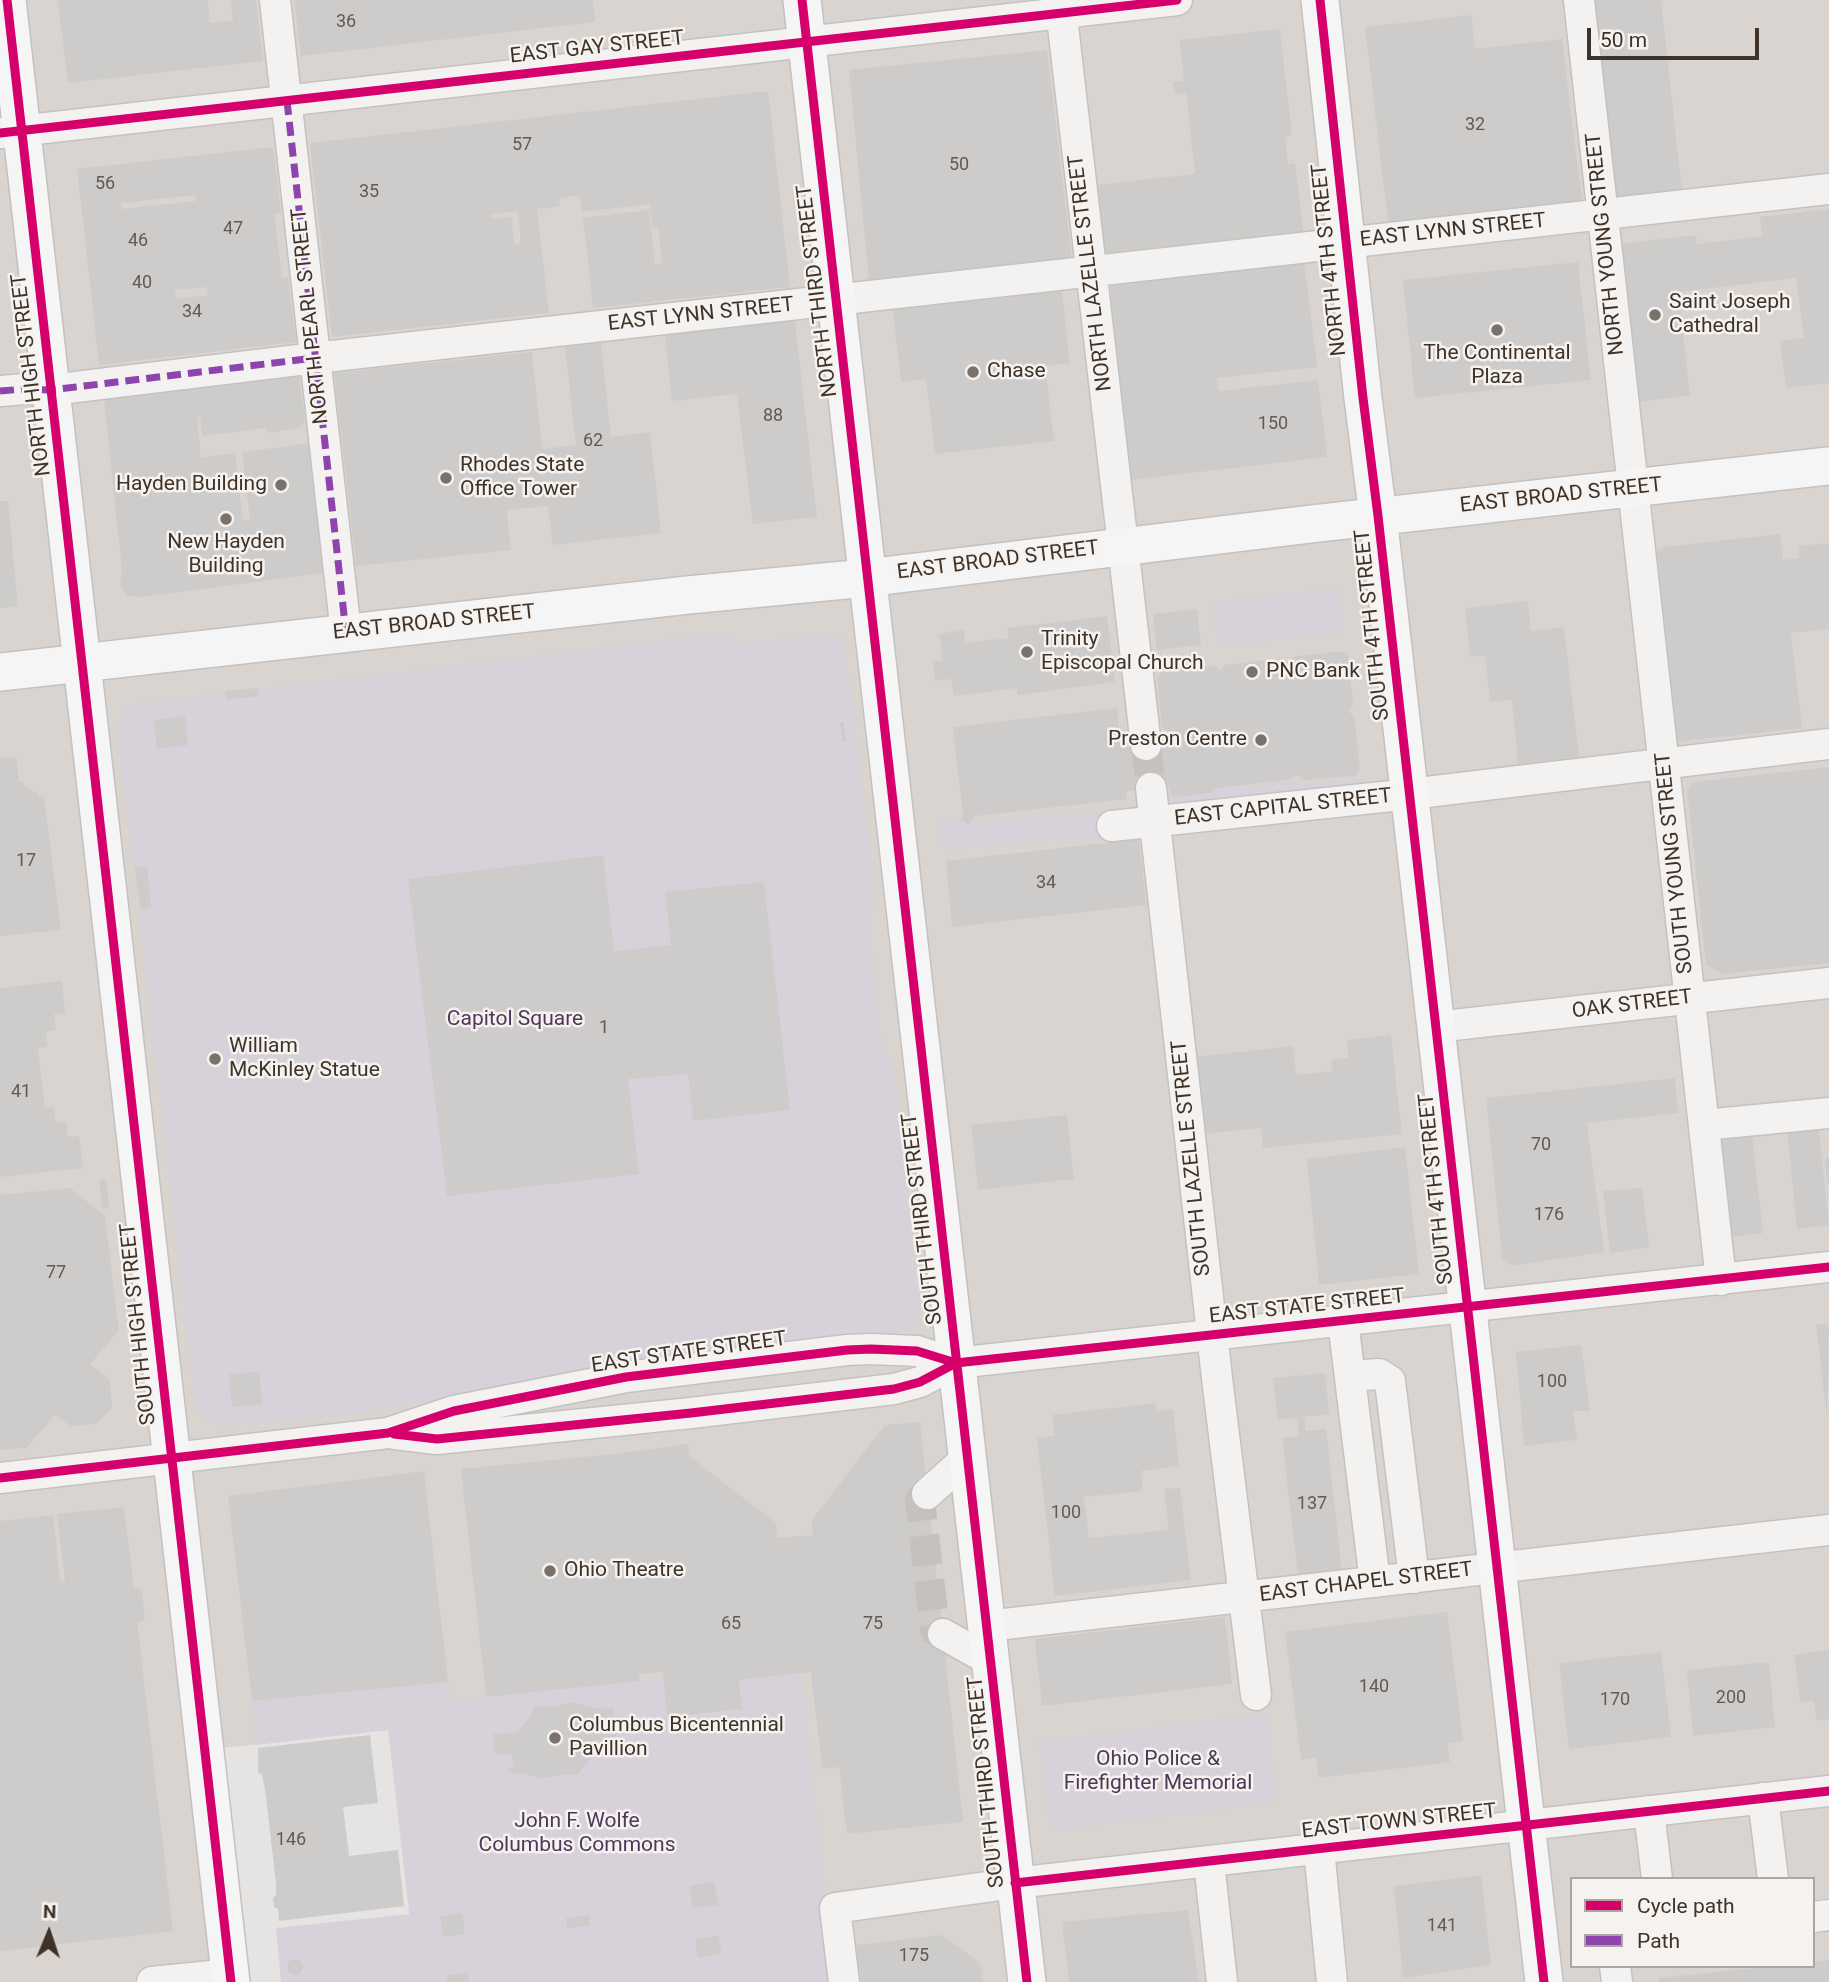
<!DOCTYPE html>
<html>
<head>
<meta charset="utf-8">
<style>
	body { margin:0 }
	#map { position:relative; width:1829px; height:1982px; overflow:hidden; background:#e6e4e2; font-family:Roboto,sans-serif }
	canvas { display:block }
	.legend { position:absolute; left:1570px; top:1877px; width:245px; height:91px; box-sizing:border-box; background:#f6f2ef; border:2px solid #ada6a0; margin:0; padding:9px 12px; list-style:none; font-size:21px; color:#3f3329 }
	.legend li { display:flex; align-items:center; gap:14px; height:35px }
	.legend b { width:35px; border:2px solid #ada6a0 }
	.north { position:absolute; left:14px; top:1898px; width:70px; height:70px; -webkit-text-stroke:5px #f6f2ef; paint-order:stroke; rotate:2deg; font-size:19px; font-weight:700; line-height:28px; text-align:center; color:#3f3329 }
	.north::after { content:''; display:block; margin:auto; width:24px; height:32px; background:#3f3329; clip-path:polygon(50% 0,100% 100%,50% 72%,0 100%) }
	.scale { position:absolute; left:1587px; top:28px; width:172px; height:32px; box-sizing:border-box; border:4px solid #3f3329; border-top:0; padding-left:9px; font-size:21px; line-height:24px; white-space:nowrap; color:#3f3329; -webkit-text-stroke:5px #f6f2ef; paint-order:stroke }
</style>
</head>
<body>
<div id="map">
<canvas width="1829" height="1982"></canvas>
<ul class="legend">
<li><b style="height:9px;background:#d6006c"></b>Cycle path</li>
<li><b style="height:9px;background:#8e44ad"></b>Path</li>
</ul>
<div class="north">N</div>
<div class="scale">50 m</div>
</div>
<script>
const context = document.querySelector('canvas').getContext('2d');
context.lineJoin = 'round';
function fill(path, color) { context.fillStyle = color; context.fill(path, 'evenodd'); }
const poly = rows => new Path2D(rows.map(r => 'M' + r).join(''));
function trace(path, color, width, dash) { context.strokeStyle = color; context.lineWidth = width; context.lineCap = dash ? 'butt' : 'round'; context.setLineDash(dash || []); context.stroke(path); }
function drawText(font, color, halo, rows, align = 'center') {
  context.font = font + ' Roboto,sans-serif'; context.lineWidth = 5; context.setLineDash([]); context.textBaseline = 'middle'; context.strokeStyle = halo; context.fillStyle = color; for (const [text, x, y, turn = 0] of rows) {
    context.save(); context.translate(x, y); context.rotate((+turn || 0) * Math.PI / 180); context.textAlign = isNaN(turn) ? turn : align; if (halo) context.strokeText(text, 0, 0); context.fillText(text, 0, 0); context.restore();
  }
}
fill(poly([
	[0,0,1829,0,1829,1982,417,1982,388,1730,213,1749,239,1982,0,1982],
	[1572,1879,1813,1879,1813,1966,1572,1966]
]), '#d9d4d0');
fill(poly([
	[1339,588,1343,632,1218,646,1213,602],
	[720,634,746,643,829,635,839,638,845,646,875,895,869,926,881,1042,895,1072,919,1311,916,1322,904,1331,674,1359,353,1414,228,1425,221,1425,207,1418,201,1413,195,1397,118,730,124,710,129,705],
	[1723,736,1728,778,1717,779,1715,771,1072,840,1071,837,950,850,939,844,937,821,960,819,969,825,974,819,979,822,1072,812,1073,816,1136,810,1136,801,1211,793,1216,788,1242,785,1248,788,1258,787,1261,783,1287,780,1292,785,1354,779,1356,788,1704,746,1703,739],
	[801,1673,835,1982,281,1982,276,1928,410,1914,389,1730,256,1745,252,1701,448,1682,450,1700,663,1679,668,1717,741,1709,739,1680],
	[1266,1714,1277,1802,1051,1831,1039,1742]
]), '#d7d1d9');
fill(poly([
	[58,0,208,0,210,23,233,20,231,0,256,0,263,61,68,83],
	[294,0,593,0,595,22,301,56],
	[1590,0,1661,0,1682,191,1613,199],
	[1471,15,1475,49,1562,39,1582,201,1388,222,1365,27],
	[1280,29,1292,135,1285,136,1288,164,1295,163,1303,231,1104,253,1096,185,1195,174,1186,93,1175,94,1173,82,1184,81,1180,40],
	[1047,50,1072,260,869,282,849,70],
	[768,91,790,287,593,308,583,218,649,210,655,264,662,263,658,228,652,228,650,204,582,212,580,196,575,196,559,198,560,207,537,209,549,313,332,337,310,143],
	[518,211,521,243,514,244,512,217,492,219,491,214],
	[273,147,281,213,274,214,282,278,288,277,296,342,99,365,77,169],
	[195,195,196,201,122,209,121,203],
	[206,287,208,295,176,299,175,290],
	[1829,209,1829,383,1786,388,1780,341,1804,338,1796,278,1678,292,1690,395,1640,402,1621,244,1696,235,1697,244,1762,236,1760,217],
	[1304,262,1317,367,1217,378,1219,391,1318,380,1327,457,1131,480,1110,284],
	[1578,262,1591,380,1415,398,1403,280],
	[1062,291,1070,363,1045,366,1054,441,935,454,926,379,901,382,893,310],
	[795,320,817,517,753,524,737,394,672,401,665,335],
	[601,342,611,437,650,432,661,533,553,545,548,506,507,510,511,550,356,566,334,373,532,352,542,449,576,445,565,346],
	[299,375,305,423,299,428,267,433,265,428,202,436,200,416,197,417,201,458,235,453,243,520,250,519,242,452,311,443,324,573,141,597,127,596,120,583,122,570,104,399],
	[0,501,8,501,18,606,0,608],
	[1780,534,1783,560,1799,558,1798,546,1829,543,1829,629,1791,633,1802,728,1675,742,1655,555,1657,551,1664,547],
	[1528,601,1531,631,1564,627,1579,757,1518,764,1512,700,1490,702,1485,655,1470,657,1465,608],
	[1197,609,1201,645,1157,650,1153,614],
	[1107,616,1115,682,1018,695,1017,688,954,696,951,679,935,681,933,662,943,660,939,634,964,630,965,643,1008,638,1007,628],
	[1342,651,1348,656,1353,704,1349,712,1354,716,1360,769,1355,776,1305,780,1298,775,1287,780,1216,788,1211,793,1176,797,1170,793,1169,786,1126,791,1127,799,975,816,969,825,960,819,963,815,953,727,1117,708,1121,748,1165,743,1164,737,1169,732,1162,728,1157,678,1162,672,1214,666,1221,671,1224,665,1281,658,1288,663,1292,657],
	[258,688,259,696,226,700,225,691],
	[185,716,188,745,157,749,154,720],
	[840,722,844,722,846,742,842,742],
	[16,757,19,782,23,781,24,786,28,785,28,789,32,788,33,792,37,792,38,796,44,796,61,930,0,936,0,758],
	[1829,767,1829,963,1722,974,1706,965,1687,790,1694,782],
	[1139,839,1146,905,952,927,946,861],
	[603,855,614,951,671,945,665,892,764,882,790,1110,693,1121,688,1074,628,1079,639,1174,447,1196,408,879],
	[147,866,151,907,140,909,135,868],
	[62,981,65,1013,54,1014,56,1030,46,1031,48,1047,38,1048,45,1108,54,1107,56,1123,66,1121,68,1137,79,1136,83,1168,0,1177,0,988],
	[1391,1035,1402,1134,1263,1148,1261,1128,1203,1134,1195,1057,1293,1046,1296,1075,1332,1071,1331,1060,1348,1058,1347,1040],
	[1675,1078,1678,1113,1587,1123,1604,1252,1512,1266,1502,1258,1486,1098],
	[1067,1115,1074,1179,978,1190,971,1125],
	[1818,1123,1829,1225,1797,1229,1787,1126],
	[1752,1133,1763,1233,1732,1237,1721,1135],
	[1405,1147,1419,1274,1319,1285,1307,1159],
	[1825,1158,1829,1158,1829,1183,1827,1183],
	[106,1179,109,1208,102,1209,99,1180],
	[70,1188,105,1216,119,1330,90,1364,110,1380,112,1408,96,1424,71,1426,55,1415,26,1448,0,1450,0,1195],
	[1642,1188,1649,1247,1610,1253,1603,1191],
	[1825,1324,1829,1327,1827,1417,1816,1325],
	[1581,1345,1590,1411,1573,1411,1577,1440,1524,1446,1516,1352],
	[259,1372,262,1404,232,1407,229,1374],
	[1325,1373,1329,1414,1304,1417,1306,1431,1326,1429,1342,1570,1298,1575,1282,1438,1299,1436,1297,1418,1278,1420,1273,1378],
	[1156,1403,1157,1411,1173,1409,1179,1466,1141,1471,1143,1491,1084,1497,1089,1538,1169,1530,1164,1489,1180,1488,1191,1580,1055,1596,1037,1438,1055,1436,1052,1415],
	[920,1422,963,1822,847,1834,839,1767,822,1769,811,1672,739,1680,742,1709,667,1717,663,1672,639,1674,640,1681,486,1697,461,1469,615,1454,688,1444,689,1456,776,1523,777,1538,813,1535,812,1520,885,1425],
	[424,1471,448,1682,252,1701,228,1496],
	[124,1507,134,1589,139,1588,142,1591,145,1618,143,1621,137,1621,173,1931,0,1951,0,1521,53,1515,60,1581,65,1581,57,1514],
	[1447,1612,1463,1741,1447,1744,1450,1762,1319,1778,1316,1758,1301,1760,1285,1632],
	[1225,1617,1232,1684,1042,1706,1035,1639],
	[1829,1650,1829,1719,1817,1721,1814,1701,1800,1702,1794,1655],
	[1661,1652,1671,1737,1569,1749,1559,1663],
	[1769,1662,1775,1727,1693,1736,1687,1670],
	[572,1702,600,1709,613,1708,617,1741,601,1742,595,1747,590,1759,578,1774,558,1775,541,1779,521,1773,517,1775,507,1770,514,1765,512,1754,495,1755,493,1734,517,1732,529,1719,535,1706,554,1707],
	[370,1735,378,1803,343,1807,349,1856,398,1850,404,1906,279,1921,278,1909,274,1907,273,1898,276,1895,276,1883,265,1789,262,1775,258,1772,258,1748],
	[1481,1875,1491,1965,1403,1978,1394,1886],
	[714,1882,718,1905,693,1908,689,1886],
	[1188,1910,1199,1982,1069,1982,1062,1922],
	[462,1913,465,1934,444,1937,440,1917],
	[589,1915,590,1926,567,1928,566,1918],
	[718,1935,722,1953,698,1958,695,1940],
	[942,1935,980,1963,983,1982,861,1982,856,1945],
	'287 1967a8 8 0 1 1 16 0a8 8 0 1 1-16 0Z',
	[1829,1960,1829,1982,1659,1982,1659,1978,1773,1966,1813,1966,1813,1962],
	[468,1972,469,1982,447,1982,447,1975]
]), '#ceccca');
trace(poly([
	[1146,745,1151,788],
	[927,1494,920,1500,935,1630,943,1634]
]), '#c5c1bd', 30, [30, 15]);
const minor = poly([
	[275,0,346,633],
	[1060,0,1146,745],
	[1579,0,1721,1280],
	[0,133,1177,0],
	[0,391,25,389,51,390,315,358,1829,189],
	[1151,788,1217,1378,1256,1695],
	[1112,826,1410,794,1829,744],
	[1436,1027,1829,983],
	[1704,1125,1829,1113],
	[1343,1321,1375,1582],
	[1350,1376,1379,1374,1390,1381,1414,1578],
	[395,1434,437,1439,691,1413,894,1389,920,1382,956,1363],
	[0,1478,388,1433,454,1411,626,1377,847,1350,871,1349,917,1351,956,1363,1829,1267],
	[927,1494,968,1457],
	[987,1626,1829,1530],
	[943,1634,991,1661],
	[1763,1798,1773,1879],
	[1649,1811,1657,1879],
	[1319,1849,1332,1982],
	[1209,1862,1222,1982],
	[1813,1917,1829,1915],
	[1615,1966,1617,1982],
	[152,1982,231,1974],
	[844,1982,835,1908,1015,1883,1829,1791]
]);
const major = poly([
	[7,0,231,1982],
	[802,0,1027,1982],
	[1320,0,1363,398,1378,516,1544,1982],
	[0,672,688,595,866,578,1311,524,1829,466]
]);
trace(minor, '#c4c2c0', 33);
trace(major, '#c4c1be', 40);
trace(minor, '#f3f2f1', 30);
trace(major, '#f6f5f5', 37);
trace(poly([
	[287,101,346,633],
	[0,391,25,389,51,390,315,358]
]), '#8e44ad', 7, [14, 7]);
trace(poly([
	[7,0,231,1982],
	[802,0,1027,1982],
	[1320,0,1363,398,1378,516,1544,1982],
	[0,133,1177,0],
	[394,1434,437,1439,691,1413,894,1389,920,1382,956,1363],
	[0,1478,388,1433,454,1411,626,1377,847,1350,871,1349,917,1351,956,1363,1829,1267],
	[1015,1883,1829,1791]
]), '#d6006c', 9);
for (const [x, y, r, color] of [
	[1655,315,7,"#79716a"],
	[1497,330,7,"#79716a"],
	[973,372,7,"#79716a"],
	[446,478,7,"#79716a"],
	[281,485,7,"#79716a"],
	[226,519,7,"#79716a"],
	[1027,652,7,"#79716a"],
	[1252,672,7,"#79716a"],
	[1261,740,7,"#79716a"],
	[215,1059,7,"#79716a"],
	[550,1571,7,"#79716a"],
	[555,1738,7,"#79716a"]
]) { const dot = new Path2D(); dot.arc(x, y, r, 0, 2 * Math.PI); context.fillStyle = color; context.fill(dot); trace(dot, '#f6f2ef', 2.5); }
drawText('18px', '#645a52', null, [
	["36",346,22],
	["32",1475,125],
	["57",522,145],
	["50",959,165],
	["56",105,184],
	["35",369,192],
	["47",233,229],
	["46",138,241],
	["40",142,283],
	["34",192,312],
	["88",773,416],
	["150",1273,424],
	["62",593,441],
	["17",26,861],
	["34",1046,883],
	["1",604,1028],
	["41",21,1092],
	["70",1541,1145],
	["176",1549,1215],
	["77",56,1273],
	["100",1552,1382],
	["137",1312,1504],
	["100",1066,1513],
	["65",731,1624],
	["75",873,1624],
	["140",1374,1687],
	["200",1731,1698],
	["170",1615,1700],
	["146",291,1840],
	["141",1442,1926],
	["175",914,1956]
]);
drawText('21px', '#3f3329', '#f6f2ef', [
	["EAST GAY STREET",597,48,-6],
	["EAST LYNN STREET",1453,231,-6],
	["NORTH YOUNG STREET",1606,244,-96],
	["NORTH 4TH STREET",1330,260,-96],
	["NORTH LAZELLE STREET",1091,273,-97],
	["NORTH THIRD STREET",818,291,-97],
	["EAST LYNN STREET",701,315,-6],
	["NORTH PEARL STREET",311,316,-96],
	["NORTH HIGH STREET",32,375,-97],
	["EAST BROAD STREET",1561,496,-6],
	["EAST BROAD STREET",998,561,-7],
	["EAST BROAD STREET",434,623,-6],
	["SOUTH 4TH STREET",1373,625,-96],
	["EAST CAPITAL STREET",1283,808,-6],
	["SOUTH YOUNG STREET",1675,863,-96],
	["OAK STREET",1632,1005,-7],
	["SOUTH LAZELLE STREET",1192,1158,-96],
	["SOUTH 4TH STREET",1437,1189,-96],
	["SOUTH THIRD STREET",923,1219,-97],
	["EAST STATE STREET",1307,1307,-6],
	["SOUTH HIGH STREET",139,1324,-96],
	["EAST STATE STREET",689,1353,-8],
	["EAST CHAPEL STREET",1366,1583,-7],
	["SOUTH THIRD STREET",987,1782,-96],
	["EAST TOWN STREET",1399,1822,-6]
]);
drawText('21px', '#3f3329', '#f6f2ef', [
	["Saint Joseph",1669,303],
	["Cathedral",1669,327],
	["The Continental",1497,354,"center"],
	["Plaza",1497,378,"center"],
	["Chase",987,372],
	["Rhodes State",460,466],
	["Office Tower",460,490],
	["Hayden Building",267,485,"right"],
	["New Hayden",226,543,"center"],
	["Building",226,567,"center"],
	["Trinity",1041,640],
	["Episcopal Church",1041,664],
	["PNC Bank",1266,672],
	["Preston Centre",1247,740,"right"],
	["William",229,1047],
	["McKinley Statue",229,1071],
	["Ohio Theatre",564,1571],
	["Columbus Bicentennial",569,1726],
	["Pavillion",569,1750]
], 'left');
drawText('21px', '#4d375a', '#f6f2ef', [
	["Capitol Square",515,1020],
	["Ohio Police &",1158,1760],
	["Firefighter Memorial",1158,1784],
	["John F. Wolfe",577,1822],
	["Columbus Commons",577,1846]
]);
</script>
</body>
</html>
